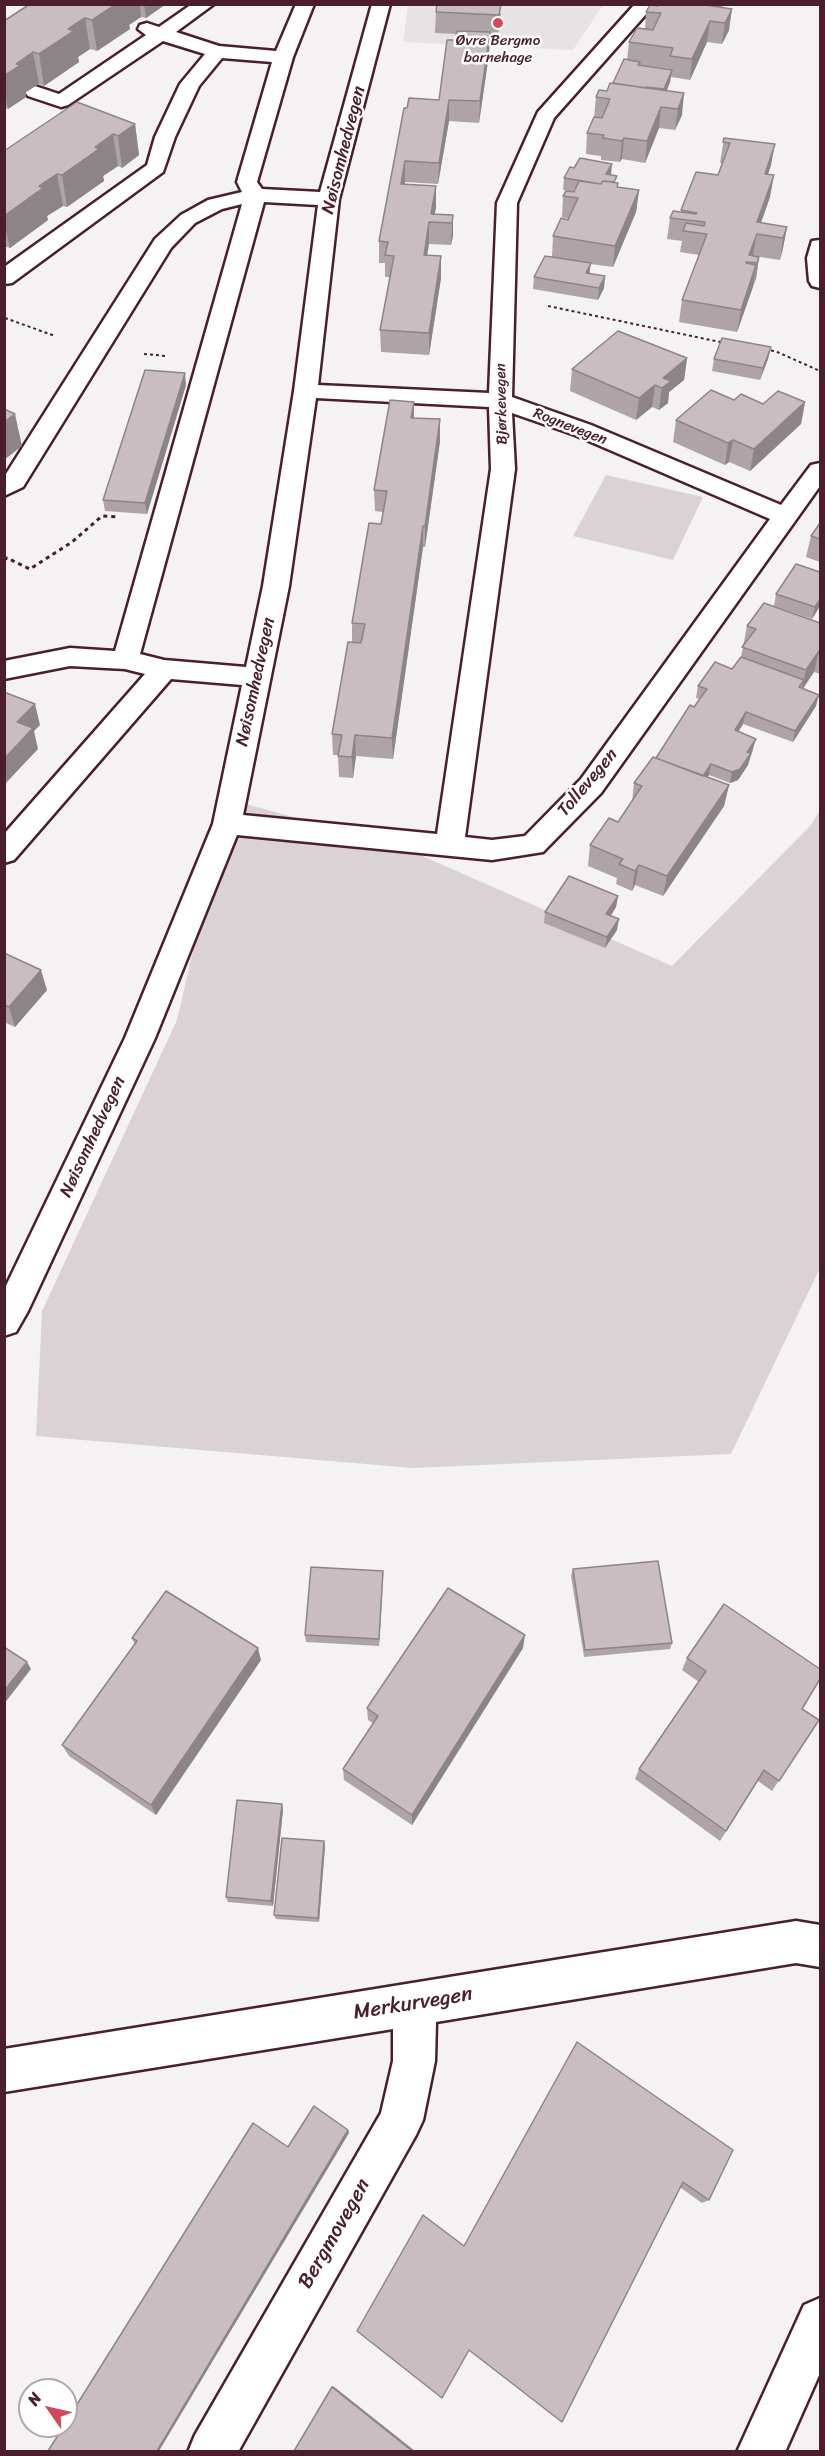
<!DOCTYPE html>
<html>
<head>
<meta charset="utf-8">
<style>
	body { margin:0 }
	#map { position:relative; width:825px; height:2456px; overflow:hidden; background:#f4f2f2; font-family:Sriracha,sans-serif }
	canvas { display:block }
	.frame { position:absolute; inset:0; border:6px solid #4a1f2b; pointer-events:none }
	.north { position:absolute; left:18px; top:2378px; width:60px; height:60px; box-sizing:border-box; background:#fff; border:2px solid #b7a5aa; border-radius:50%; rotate:304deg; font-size:16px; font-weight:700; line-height:24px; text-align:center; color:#4a1f2b }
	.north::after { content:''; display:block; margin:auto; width:21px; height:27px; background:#d1495b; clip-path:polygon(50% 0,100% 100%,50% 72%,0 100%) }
</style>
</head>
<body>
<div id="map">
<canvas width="825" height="2456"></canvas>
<div class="frame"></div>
<div class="north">N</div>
</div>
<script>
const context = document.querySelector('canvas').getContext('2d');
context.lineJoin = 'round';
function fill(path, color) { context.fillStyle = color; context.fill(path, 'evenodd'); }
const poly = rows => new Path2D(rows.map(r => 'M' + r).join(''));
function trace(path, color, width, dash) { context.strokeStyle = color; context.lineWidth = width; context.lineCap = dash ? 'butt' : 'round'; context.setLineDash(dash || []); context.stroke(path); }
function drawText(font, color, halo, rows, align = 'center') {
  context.font = font + ' Sriracha,sans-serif'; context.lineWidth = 5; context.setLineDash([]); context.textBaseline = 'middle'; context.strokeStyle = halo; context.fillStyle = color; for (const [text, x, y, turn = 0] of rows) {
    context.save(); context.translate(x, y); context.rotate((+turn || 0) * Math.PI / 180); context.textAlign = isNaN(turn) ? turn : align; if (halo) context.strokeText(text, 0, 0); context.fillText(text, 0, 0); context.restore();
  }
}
fill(poly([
	[408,5,603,5,573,50,403,42]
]), '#e7e2e3');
fill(poly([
	[606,475,703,497,673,560,573,536],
	[228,799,402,847,672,966,811,825,820,810,820,1268,731,1454,413,1468,36,1436,42,1311,177,1020]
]), '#dbd2d5');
const minor = poly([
	[192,4,214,4,176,32,219,46,276,51,296,4,314,4,293,57,257,182,262,189,320,192,372,4,390,4,339,199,318,385,489,393,497,203,538,112,635,4,655,4,554,118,517,203,512,397,591,425,781,505,811,465,820,463,820,486,601,793,543,852,492,860,237,835,155,1038,28,1311,16,1332,4,1336,4,1290,125,1038,213,824,242,685,171,679,14,860,4,863,4,834,145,674,125,669,70,666,4,679,4,661,70,648,115,651,242,204,222,209,195,223,171,248,23,487,4,496,4,477,155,239,181,215,208,200,242,192,237,182,272,62,222,58,199,86,175,137,163,172,12,283,4,284,4,267,147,165,155,137,180,84,205,54,163,41,68,105,61,107,28,96,25,92,28,88,35,86,59,94,146,35,138,29,140,25,147,23,159,27,192,4],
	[264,202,318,205,294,391,263,586,246,667,164,660,140,654,264,202],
	[316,398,489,407,491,469,437,834,243,815,289,586,316,398],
	[512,413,575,435,770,519,581,779,525,836,492,840,465,837,515,469,512,413],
	[820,240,820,288,812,286,809,281,807,258,812,241,820,240],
	[796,1921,820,1925,820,1967,796,1963,436,2022,435,2061,423,2120,416,2135,238,2452,188,2452,195,2435,381,2113,393,2061,393,2029,4,2092,4,2049,796,1921],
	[820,2298,820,2373,785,2452,737,2452,804,2305,820,2298]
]);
trace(minor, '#4a1f2b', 5);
trace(poly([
	[548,306,725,343],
	[5,318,55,336],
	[765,350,775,351,820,371],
	[144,354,166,356]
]), '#4a1f2b', 2, [3, 3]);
trace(poly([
	[4,560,7,558,30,569,72,542,102,516,118,517]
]), '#4a1f2b', 3, [4, 4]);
fill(minor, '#fff');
fill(poly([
	[30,4,166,4,146,18,141,17,129,25,130,29,97,51,90,49,78,57,79,62,44,86,39,84,26,92,26,97,8,109,4,107,4,21],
	[659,4,724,4,722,8,729,30,722,44,707,42,690,80,671,77,670,82,667,91,682,115,675,130,659,128,645,163,622,159,620,162,601,160,601,156,586,154,587,133,594,118,596,97,607,91,613,83,627,60,629,42,645,29,646,12,658,6],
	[640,65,669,69,669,70,640,66],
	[436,12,501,13,498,36,490,35,489,54,479,123,449,121,438,184,405,182,405,185,436,186,435,214,453,215,453,236,451,245,429,244,427,256,441,278,429,355,381,352,380,330,390,277,385,277,385,263,379,263,379,241,407,108,439,100,457,34,435,33],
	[135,124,139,155,122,168,118,166,103,176,104,181,67,207,63,206,47,216,48,220,10,248,4,246,4,151],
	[724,138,771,165,768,174,770,197,761,223,787,227,783,248,780,260,753,256,759,257,756,278,737,332,679,322,682,300,699,255,680,252,682,241,667,239,670,218,681,212,681,210,718,175,722,163,720,163],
	[611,175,616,183,617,187,639,190,636,212,613,267,590,264,590,274,605,276,604,288,598,300,533,289,534,277,552,257,553,236,569,219,562,217,563,196,574,192,563,190,564,178],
	[771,347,768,359,760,380,712,371,714,359],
	[687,358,684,380,669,392,668,403,659,410,652,407,636,420,570,391,572,369],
	[186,385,147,514,105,511,103,500],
	[734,400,763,404,805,402,801,424,750,471,729,462,725,465,673,442,676,420],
	[414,418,440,441,425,547,423,547,393,759,356,756,353,778,339,777,338,755,333,755,332,734,352,642,352,623,381,524,383,512,375,511,374,490],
	[820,523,820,562,806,557,811,536],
	[820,572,820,606,812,619,774,606,776,594],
	[820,623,820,674,814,672,803,689,816,706,793,742,743,724,738,732,753,750,751,754,748,765,738,780,730,783,709,775,707,777,729,785,724,806,663,896,635,885,632,891,616,884,617,878,588,866,590,845,618,822,632,802,634,783,656,758,700,699,696,698,698,686,732,669,741,657,747,626],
	[618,896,616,907,611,916,617,930,605,948,544,923,545,912],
	[4,953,47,990,15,1027,4,1022],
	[573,1569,672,1643,670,1649,584,1657,571,1576],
	[383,1571,379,1646,306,1642,305,1635],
	[132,1638,261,1660,156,1815,69,1756,62,1745,135,1645],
	[523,1648,412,1825,344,1780,343,1769,373,1723,368,1720,367,1708],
	[687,1658,802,1709,819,1720,772,1791,758,1781,720,1841,635,1779,639,1769,699,1682,682,1670],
	[283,1810,273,1906,228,1902,226,1897],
	[325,1846,319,1922,276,1919,274,1915],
	[577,2042,709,2200,702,2203,681,2188,464,2246]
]), '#aea3a6');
fill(poly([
	[116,4,140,4,141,17,129,25,130,29,97,51,92,20],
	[144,4,166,4,146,18],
	[732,9,729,30,722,44,725,23],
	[85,18,90,49,78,57,79,62,44,86,39,54,68,29],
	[710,21,707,42,690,80,692,59],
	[490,32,489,54,479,123,480,101],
	[33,52,39,84,26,92,26,97,8,109,4,87,4,76,16,64],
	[672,70,670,82,662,101,664,89],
	[684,93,682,115,675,130,678,109],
	[449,100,449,121,438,184,439,163],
	[661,107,659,128,645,163,647,141],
	[135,124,139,155,122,168,118,136],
	[113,134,118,166,103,176,104,181,67,207,62,175,95,147],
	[624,138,622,159,620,162,622,141],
	[775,144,771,165,761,195,765,174],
	[405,161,405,182,401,206,401,184],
	[612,164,611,176,606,174],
	[57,174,63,206,47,216,48,220,10,248,4,222,4,216,39,186],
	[774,175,770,197,756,236,753,256,748,262,757,222],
	[436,186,436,208,433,222,431,214],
	[639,190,636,212,613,267,615,246],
	[453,215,453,236,451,245,452,223],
	[429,222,429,244,423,277,424,255],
	[787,227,783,248,780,260,783,238],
	[441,256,441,278,429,355,429,333],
	[759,257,756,278,754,285,757,263],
	[591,263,589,275,586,273],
	[756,265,753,287,737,332,741,310],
	[605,276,604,288,598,300,599,288],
	[771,347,768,359,760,380,763,368],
	[687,358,684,380,669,392,668,403,659,410,663,378],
	[185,373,186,385,147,514,145,503],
	[655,385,652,407,636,420,639,398],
	[414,402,414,424,411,418],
	[805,402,801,424,750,471,754,449],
	[15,414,22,446,4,460,4,422],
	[440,419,440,441,425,547,425,526],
	[733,440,729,462,725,465,728,443],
	[423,526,423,547,393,759,392,738],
	[820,599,820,606,812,619,815,607],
	[819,651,814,672,801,691,806,670],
	[819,695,816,706,793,742,795,731],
	[35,704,40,725,34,731,38,749,4,785,4,759,17,722],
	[746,712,743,724,732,742,735,730],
	[355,735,356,756,353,778,352,757],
	[756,739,748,765,738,780,730,783,732,772],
	[711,764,709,775,696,795,698,784],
	[729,785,724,806,663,896,667,876],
	[639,865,635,885,632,891,635,871],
	[618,896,616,907,604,925,606,914],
	[619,919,617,930,605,948,607,937],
	[41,970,47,990,15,1027,9,1007],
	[383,1571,383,1578,379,1646,379,1639],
	[525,1635,523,1648,412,1825,412,1815],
	[258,1648,261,1660,156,1815,151,1805],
	[27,1662,31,1669,4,1704,4,1691],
	[282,1804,283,1810,273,1906,271,1901],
	[324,1841,325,1846,319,1922,318,1918],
	[348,2130,349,2133,159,2451,157,2451],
	[333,2386,415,2451,412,2451,332,2387]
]), '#8d8487');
const building = poly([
	[30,4,116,4,92,20,85,18,68,29,74,31,39,54,33,52,16,64,21,65,4,76,4,21,30,4],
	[437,4,501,4,499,15,436,12,437,4],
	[659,4,699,4,732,9,725,23,710,21,692,59,670,56,673,48,629,42,637,28,653,30,661,13,646,12,650,5,658,6,659,4],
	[457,31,490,32,480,101,449,100,439,163,405,161,401,184,436,186,431,214,453,215,452,223,429,222,424,255,441,256,429,333,380,330,394,256,385,255,388,242,379,241,404,108,407,108,409,98,439,100,447,40,455,40,457,31],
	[624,59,640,62,638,65,672,70,664,89,646,87,646,88,613,83,624,59],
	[610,83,684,93,678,109,661,107,647,141,624,138,622,141,603,138,604,135,587,133,594,117,602,118,610,99,596,97,599,90,607,91,610,83],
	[77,102,135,124,118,136,113,134,95,147,99,149,62,175,57,174,39,186,43,188,4,216,4,151,77,102],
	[724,138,775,144,765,174,774,175,757,222,787,227,783,238,757,234,749,255,759,257,757,263,746,262,746,263,756,265,741,310,682,300,707,234,683,231,686,223,704,226,705,222,670,218,673,211,696,214,697,213,681,210,696,172,718,175,730,143,723,142,724,138],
	[580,158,612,164,606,174,617,176,614,182,603,181,601,184,564,178,570,167,574,168,580,158],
	[579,181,601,184,603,181,618,183,617,187,639,190,615,246,553,236,561,218,568,220,578,198,563,196,566,191,574,192,579,181],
	[545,256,591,263,586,273,605,276,599,288,534,277,545,256],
	[618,331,687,358,663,378,671,381,662,388,655,385,639,398,572,369,618,331],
	[722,338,771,347,763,368,714,359,722,338],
	[145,370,185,373,145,503,103,500,145,370],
	[711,390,734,400,741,394,763,404,778,391,805,402,754,449,733,440,728,443,676,420,711,390],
	[390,400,414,402,411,418,440,419,425,526,423,526,392,738,355,735,352,757,338,756,342,735,332,734,348,642,361,643,365,624,352,623,369,523,381,524,387,491,374,490,390,400],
	[4,409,15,414,4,422,4,409],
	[820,523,820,539,811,536,820,523],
	[796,564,820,572,820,599,815,607,776,594,796,564],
	[764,603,820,623,820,651,819,651,806,670,742,647,756,629,747,626,764,603],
	[741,657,804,680,799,687,819,695,795,731,746,712,735,730,756,739,747,752,751,753,740,769,732,772,711,764,703,776,656,758,690,705,694,707,707,689,698,686,715,662,732,669,741,657],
	[4,692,35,704,17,722,33,728,4,759,4,692],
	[653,757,729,785,667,876,639,865,635,871,619,864,623,859,590,845,609,818,618,822,642,786,634,783,653,757],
	[569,876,618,896,606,914,619,919,607,937,545,912,569,876],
	[4,953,41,970,9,1007,4,1005,4,953],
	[658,1561,672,1643,585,1650,573,1569,658,1561],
	[311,1567,383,1571,379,1639,305,1635,311,1567],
	[448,1588,525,1635,412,1815,343,1769,378,1716,367,1708,448,1588],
	[166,1591,258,1648,151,1805,62,1745,137,1641,132,1638,166,1591],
	[724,1604,820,1669,820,1679,802,1709,819,1720,779,1781,764,1770,726,1831,639,1769,706,1671,687,1658,724,1604],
	[4,1647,27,1662,4,1691,4,1647],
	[237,1800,282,1804,271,1901,226,1897,237,1800],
	[282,1838,324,1841,318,1918,274,1915,282,1838],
	[577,2042,733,2150,709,2200,683,2182,562,2422,469,2350,442,2398,357,2331,423,2215,464,2246,577,2042],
	[314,2106,348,2130,157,2451,48,2451,64,2426,66,2426,66,2422,253,2123,288,2147,314,2106],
	[332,2387,412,2451,294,2451,332,2387]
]);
fill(building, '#cabdc1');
trace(building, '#8d8487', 1.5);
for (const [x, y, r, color] of [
	[498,23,6,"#d1495b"]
]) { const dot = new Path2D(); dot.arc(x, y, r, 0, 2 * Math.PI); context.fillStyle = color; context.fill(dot); trace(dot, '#fff', 2); }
drawText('15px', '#4a1f2b', '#fff', [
	["Øvre Bergmo",498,41],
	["barnehage",498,58]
]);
drawText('15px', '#4a1f2b', '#fff', [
	["Bjørkevegen",502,404,-91],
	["Rognevegen",570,427,21]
]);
drawText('18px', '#4a1f2b', '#fff', [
	["Nøisomhedvegen",344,150,-76],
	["Nøisomhedvegen",256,682,-78],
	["Tollevegen",588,783,-50],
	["Nøisomhedvegen",93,1137,-65]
]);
drawText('21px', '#4a1f2b', '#fff', [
	["Merkurvegen",413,2004,-9],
	["Bergmovegen",335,2234,-60]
]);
</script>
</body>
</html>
